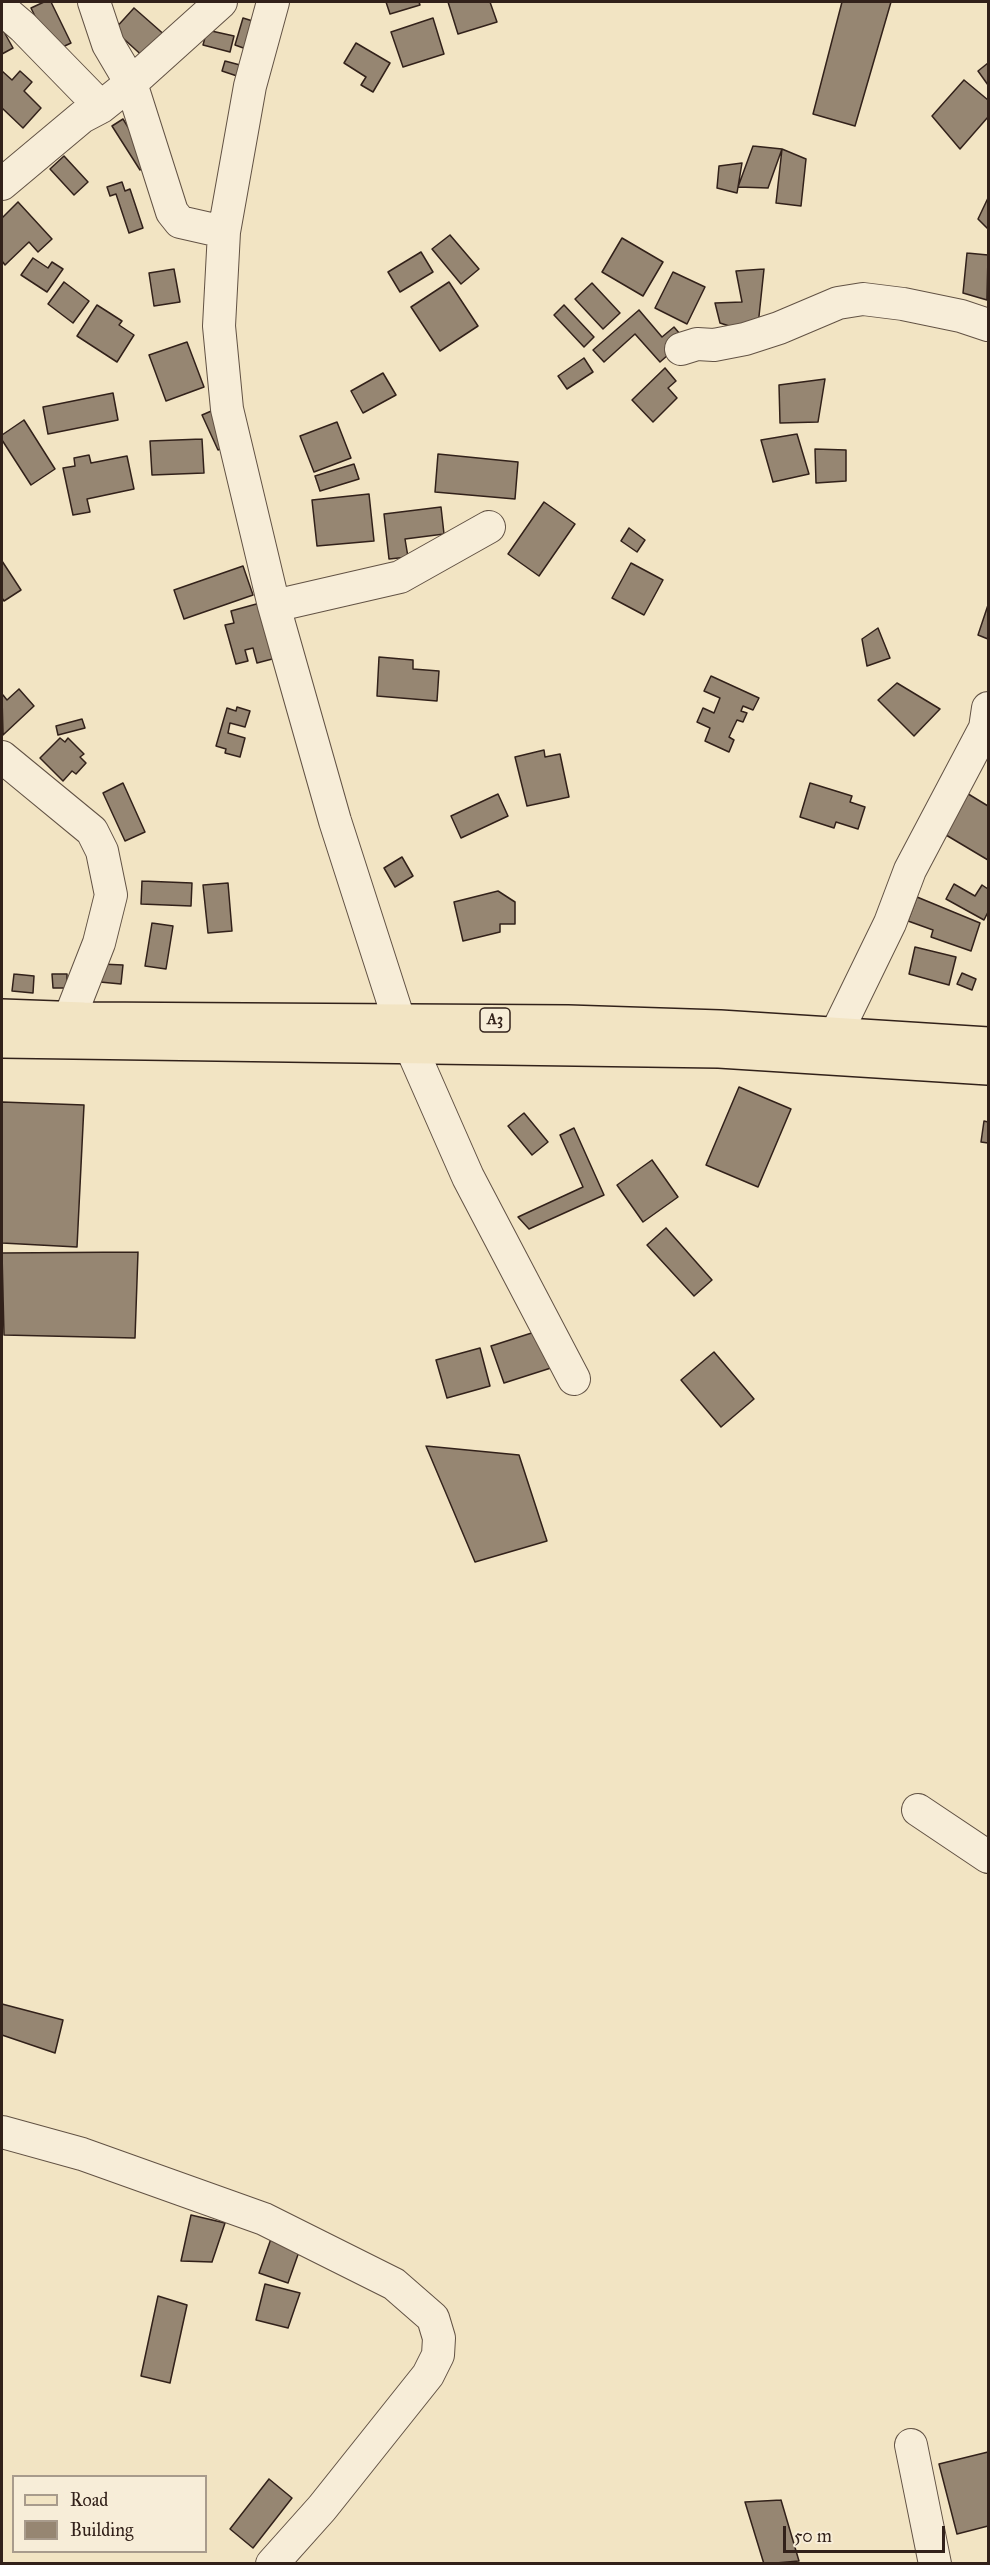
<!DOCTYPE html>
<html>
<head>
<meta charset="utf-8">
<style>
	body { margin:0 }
	#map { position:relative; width:990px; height:2565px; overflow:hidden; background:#f2e4c3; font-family:"IM FELL Great Primer",serif }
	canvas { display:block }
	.frame { position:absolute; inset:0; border:3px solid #32211a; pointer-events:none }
	.legend { position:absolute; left:12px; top:2475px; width:195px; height:78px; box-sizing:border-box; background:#f7edd8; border:2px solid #a89b8c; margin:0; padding:8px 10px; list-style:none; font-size:18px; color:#32211a }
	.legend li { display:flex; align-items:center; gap:12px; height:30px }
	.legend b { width:30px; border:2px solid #a89b8c }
	.scale { position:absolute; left:783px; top:2526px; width:162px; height:27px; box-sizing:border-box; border:3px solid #32211a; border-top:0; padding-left:8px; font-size:18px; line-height:21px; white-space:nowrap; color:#32211a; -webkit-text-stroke:4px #f7edd8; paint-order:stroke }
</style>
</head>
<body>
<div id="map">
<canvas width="990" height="2565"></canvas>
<div class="frame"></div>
<ul class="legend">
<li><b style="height:8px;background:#f2e4c3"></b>Road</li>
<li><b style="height:16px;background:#968672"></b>Building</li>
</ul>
<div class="scale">50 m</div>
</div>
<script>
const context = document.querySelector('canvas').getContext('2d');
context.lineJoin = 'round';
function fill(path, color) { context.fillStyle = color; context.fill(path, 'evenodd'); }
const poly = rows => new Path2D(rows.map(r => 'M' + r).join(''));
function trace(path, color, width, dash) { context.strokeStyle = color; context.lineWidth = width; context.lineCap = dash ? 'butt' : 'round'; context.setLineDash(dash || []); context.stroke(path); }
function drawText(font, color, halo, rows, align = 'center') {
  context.font = font + ' "IM FELL Great Primer",serif'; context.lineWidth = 5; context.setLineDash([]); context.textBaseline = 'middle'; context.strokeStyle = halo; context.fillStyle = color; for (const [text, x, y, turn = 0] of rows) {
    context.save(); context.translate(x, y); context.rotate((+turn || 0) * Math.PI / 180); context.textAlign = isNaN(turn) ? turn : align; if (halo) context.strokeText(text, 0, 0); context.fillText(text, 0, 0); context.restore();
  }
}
const building = poly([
	[44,2,51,2,71,43,52,52,31,8,44,2],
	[386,2,419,2,420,5,390,14,386,2],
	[448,2,490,2,497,22,458,34,448,2],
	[842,2,891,2,855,126,813,114,842,2],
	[134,8,167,37,147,60,114,30,134,8],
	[243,18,256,22,249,50,235,45,243,18],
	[433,18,444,54,403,67,391,32,433,18],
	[3,30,13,48,2,54,2,31,3,30],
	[207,30,234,36,230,52,203,45,207,30],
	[356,43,390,63,373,92,361,85,366,77,344,63,356,43],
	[225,61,240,65,237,76,222,71,225,61],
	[988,63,988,85,978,71,988,63],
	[2,71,12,80,20,71,32,82,24,91,41,108,23,128,2,108,2,71],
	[964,80,988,100,988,117,960,149,932,116,964,80],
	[123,119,150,163,140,170,112,126,123,119],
	[753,146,782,149,768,188,738,187,753,146],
	[782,149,806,159,801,206,776,203,782,149],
	[64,156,88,182,74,195,50,169,64,156],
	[742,163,737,193,717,188,719,166,742,163],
	[122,182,125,191,130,189,143,228,129,233,116,194,110,196,107,187,122,182],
	[988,198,988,229,978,219,988,198],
	[18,202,52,239,38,252,29,242,5,265,2,261,2,218,18,202],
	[450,235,479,269,461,284,432,249,450,235],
	[622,238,663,262,643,296,602,272,622,238],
	[421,252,433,272,400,292,388,272,421,252],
	[967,253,988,255,987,300,963,293,967,253],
	[33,258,48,268,52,262,63,269,47,292,21,275,33,258],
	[174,269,180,302,154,306,149,273,174,269],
	[764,269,757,335,720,323,715,303,742,302,736,271,764,269],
	[673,272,705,287,687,324,655,308,673,272],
	[64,282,89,301,73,323,48,304,64,282],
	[449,282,478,326,440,351,411,307,449,282],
	[592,283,620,313,603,329,575,299,592,283],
	[97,305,122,321,119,325,134,335,117,362,77,336,97,305],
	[564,305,594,337,584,347,554,315,564,305],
	[639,310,662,337,674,327,685,340,660,362,635,334,604,362,593,350,639,310],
	[187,342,204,387,166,401,149,355,187,342],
	[584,358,593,372,567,389,558,376,584,358],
	[665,368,676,381,668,388,677,398,653,422,632,400,665,368],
	[383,373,396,395,363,413,351,391,383,373],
	[825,379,818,422,780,423,779,385,825,379],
	[113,393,118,420,48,434,43,407,113,393],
	[216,409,232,444,218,450,202,415,216,409],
	[24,420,55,469,31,485,2,440,2,435,24,420],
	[337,422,351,458,314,472,300,436,337,422],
	[797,434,809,474,773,482,761,440,797,434],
	[202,439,204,473,152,475,150,441,202,439],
	[815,449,846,450,846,481,816,483,815,449],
	[438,454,518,462,515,499,435,492,438,454],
	[89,455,91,463,127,456,134,489,87,499,90,512,73,515,63,468,75,466,74,458,89,455],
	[354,464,359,479,320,491,315,476,354,464],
	[369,494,374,541,317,546,312,500,369,494],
	[544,502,575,524,539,576,508,554,544,502],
	[441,507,444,534,405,539,408,557,389,559,384,514,441,507],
	[629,528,645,540,637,552,621,541,629,528],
	[2,561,21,590,4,601,2,598,2,561],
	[631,563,663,580,644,615,612,598,631,563],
	[243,566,253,595,184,619,174,590,243,566],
	[260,603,276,658,257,663,253,648,245,650,248,661,236,664,225,625,234,623,231,611,260,603],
	[988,605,988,639,978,635,988,605],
	[878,628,890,658,867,666,862,639,878,628],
	[379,657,413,660,413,669,439,671,437,701,377,696,379,657],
	[711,676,759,698,753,710,743,706,741,711,747,713,743,722,737,720,729,737,734,740,729,752,705,741,710,728,697,722,703,708,714,713,720,698,704,691,711,676],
	[897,683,940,709,914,736,878,700,897,683],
	[19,689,34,706,3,735,2,697,3,695,7,700,19,689],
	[237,707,250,711,245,727,230,723,228,733,245,738,240,757,225,753,226,749,216,746,227,708,236,711,237,707],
	[82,719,85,728,58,735,56,726,82,719],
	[60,738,65,742,68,738,84,754,80,757,86,763,76,774,72,771,63,781,40,758,60,738],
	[544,750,545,757,560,754,569,797,527,806,515,757,544,750],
	[123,783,145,832,125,841,103,793,123,783],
	[810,783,852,796,850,802,865,807,858,829,836,822,834,828,800,817,810,783],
	[965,792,988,806,988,860,941,832,965,792],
	[498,794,508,816,461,838,451,816,498,794],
	[402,857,413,876,395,887,384,868,402,857],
	[142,881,192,883,191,906,141,904,142,881],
	[228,883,232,931,208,933,203,885,228,883],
	[954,884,975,896,982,885,988,889,988,912,984,920,946,899,954,884],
	[498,891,515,902,515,924,500,924,500,932,463,941,454,902,498,891],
	[917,897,980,923,971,951,931,937,933,930,908,921,917,897],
	[152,923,173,926,166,969,145,966,152,923],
	[915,947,956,957,949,985,909,974,915,947],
	[101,964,123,965,121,984,100,982,101,964],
	[962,973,976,979,972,990,957,984,962,973],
	[14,974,34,976,33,993,12,991,14,974],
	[52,974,67,974,67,988,53,988,52,974],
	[739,1087,791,1109,758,1187,706,1165,739,1087],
	[2,1102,84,1105,77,1247,2,1243,2,1102],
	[524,1113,548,1142,532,1155,508,1126,524,1113],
	[984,1121,988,1122,988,1143,981,1142,984,1121],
	[574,1128,604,1195,529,1229,518,1217,583,1187,560,1135,574,1128],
	[652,1160,678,1197,643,1222,617,1185,652,1160],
	[666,1228,712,1280,694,1296,647,1245,666,1228],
	[138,1252,135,1338,4,1335,2,1253,138,1252],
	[541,1330,554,1367,504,1383,491,1346,541,1330],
	[480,1348,490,1386,447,1398,436,1360,480,1348],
	[714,1352,754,1399,721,1427,681,1380,714,1352],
	[426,1446,519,1455,547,1541,475,1562,426,1446],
	[2,2004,63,2020,55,2053,2,2035,2,2004],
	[191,2215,225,2223,212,2262,181,2261,191,2215],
	[273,2233,301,2246,288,2283,259,2273,273,2233],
	[265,2284,300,2293,288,2328,256,2320,265,2284],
	[158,2296,187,2305,170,2383,141,2376,158,2296],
	[988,2452,988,2526,957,2534,939,2464,988,2452],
	[269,2479,292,2498,253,2548,230,2529,269,2479],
	[781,2500,799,2561,764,2564,745,2502,781,2500]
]);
fill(building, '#968672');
trace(building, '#32211a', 1.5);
const minor = poly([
	[94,2,108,44,131,83,172,212,180,222,224,232],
	[273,2,250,86,224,232,219,326,227,409,274,606,335,821,399,1020,468,1177,574,1379],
	[2,9,23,27,101,107],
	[2,184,82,117,101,107,131,83,221,2],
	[681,349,697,344,714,345,745,339,779,328,838,303,863,299,903,304,961,316,988,325],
	[274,606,400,577,489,527],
	[2,757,92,831,102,851,111,895,99,943,70,1017],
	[836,1034,890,923,910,870,985,728,988,708],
	[918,1810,988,1857],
	[2,2132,82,2154,264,2219,394,2284,433,2318,439,2338,438,2355,428,2375,322,2508,272,2564],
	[911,2445,935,2564]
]);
const major = poly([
	[2,1016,84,1019,568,1022,720,1027,988,1044],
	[2,1041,719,1051,988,1068]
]);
trace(minor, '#625244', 34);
trace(major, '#32211a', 36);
trace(minor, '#f7edd8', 32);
trace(major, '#f2e4c3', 33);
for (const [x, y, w] of [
	[495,1020,30]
]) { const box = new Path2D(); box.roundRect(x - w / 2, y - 12, w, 24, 4.5); context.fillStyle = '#f7edd8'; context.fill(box); trace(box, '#32211a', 1.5); }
drawText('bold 15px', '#32211a', null, [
	["A3",495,1020]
]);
</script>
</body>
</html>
